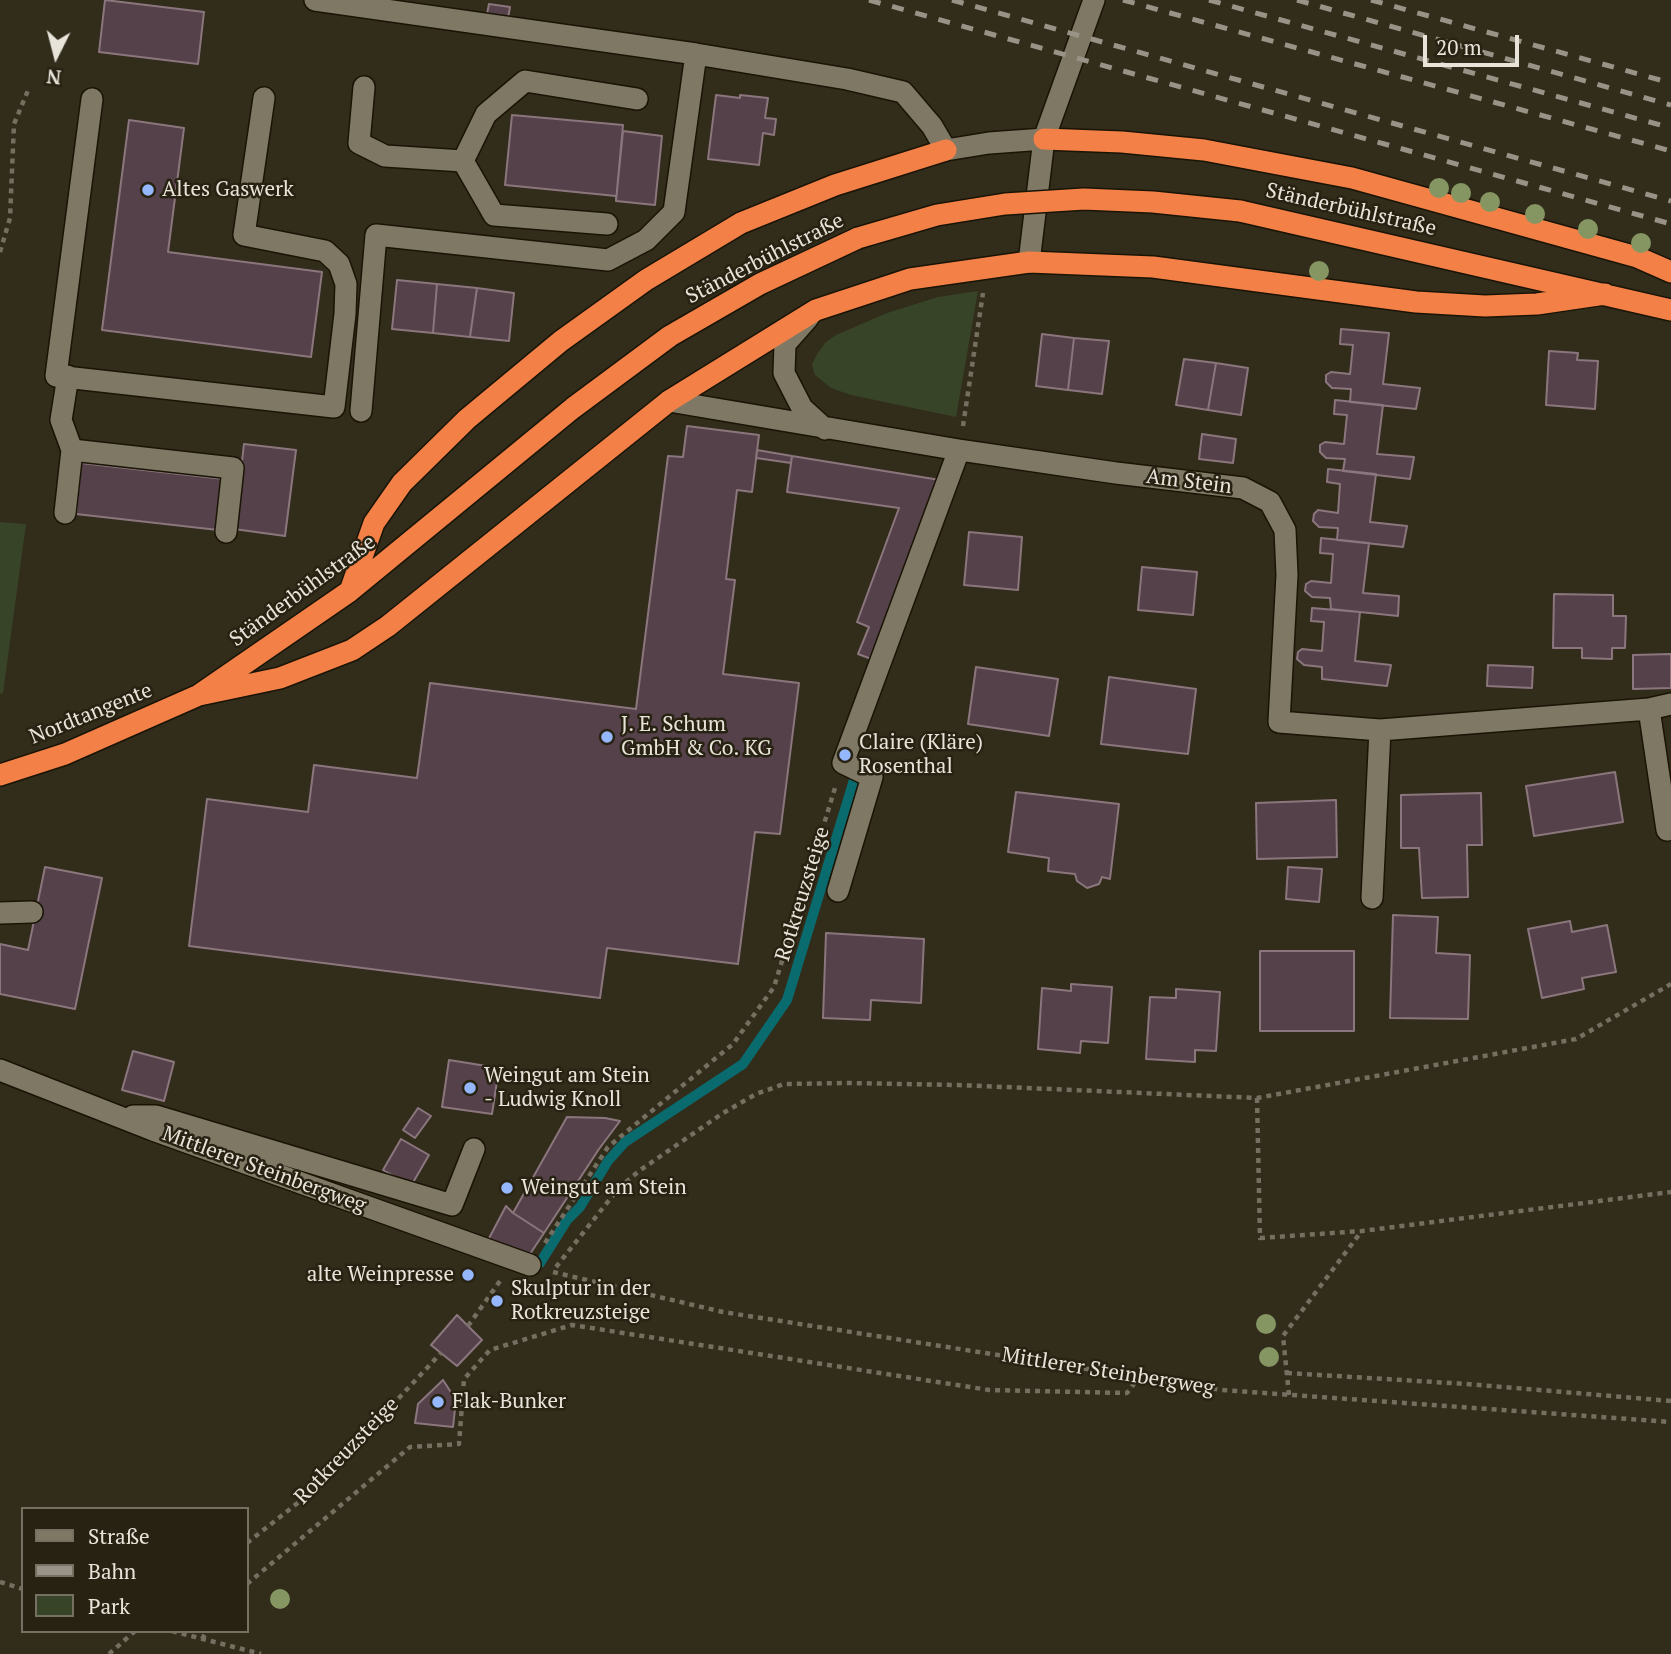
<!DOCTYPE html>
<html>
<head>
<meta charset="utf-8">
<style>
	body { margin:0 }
	#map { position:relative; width:1671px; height:1654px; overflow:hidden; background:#322c1b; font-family:"PT Serif",serif }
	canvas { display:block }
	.legend { position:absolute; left:21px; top:1507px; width:228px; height:126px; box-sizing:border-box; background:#282212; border:2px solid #757062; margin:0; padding:9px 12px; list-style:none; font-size:21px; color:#e8e4da }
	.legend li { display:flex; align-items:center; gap:14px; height:35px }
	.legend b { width:35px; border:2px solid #757062 }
	.north { position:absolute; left:21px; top:21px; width:70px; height:70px; -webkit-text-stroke:5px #282212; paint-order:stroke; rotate:186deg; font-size:19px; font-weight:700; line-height:28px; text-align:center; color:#e8e4da }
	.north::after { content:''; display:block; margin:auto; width:24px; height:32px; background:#e8e4da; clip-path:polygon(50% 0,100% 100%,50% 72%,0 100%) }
	.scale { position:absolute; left:1423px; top:35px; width:96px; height:32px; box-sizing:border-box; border:4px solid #e8e4da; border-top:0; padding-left:9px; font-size:21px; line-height:24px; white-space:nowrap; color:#e8e4da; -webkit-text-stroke:5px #282212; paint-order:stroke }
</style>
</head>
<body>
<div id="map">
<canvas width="1671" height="1654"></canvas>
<ul class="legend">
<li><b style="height:9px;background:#7f7865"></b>Straße</li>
<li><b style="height:9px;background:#989386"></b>Bahn</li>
<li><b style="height:19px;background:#384428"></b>Park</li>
</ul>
<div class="north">N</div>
<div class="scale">20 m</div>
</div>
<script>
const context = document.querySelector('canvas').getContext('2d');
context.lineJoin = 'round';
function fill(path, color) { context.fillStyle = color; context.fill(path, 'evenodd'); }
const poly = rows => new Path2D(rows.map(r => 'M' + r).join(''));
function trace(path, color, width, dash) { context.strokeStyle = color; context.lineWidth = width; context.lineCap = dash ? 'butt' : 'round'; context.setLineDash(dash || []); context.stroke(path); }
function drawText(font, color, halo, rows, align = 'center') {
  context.font = font + ' "PT Serif",serif'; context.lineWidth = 5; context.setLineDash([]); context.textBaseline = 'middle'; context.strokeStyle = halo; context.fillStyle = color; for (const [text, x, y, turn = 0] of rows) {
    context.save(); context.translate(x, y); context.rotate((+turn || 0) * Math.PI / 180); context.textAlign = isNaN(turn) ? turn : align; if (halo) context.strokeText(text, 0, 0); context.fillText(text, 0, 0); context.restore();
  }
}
fill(poly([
	[978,291,956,417,851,395,831,388,815,375,812,365,817,354,825,343,836,335,887,313,938,297],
	[0,522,26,524,3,693,0,694]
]), '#384428');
trace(poly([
	[540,1263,567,1220,580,1207,608,1161,625,1142,743,1064,787,1000,857,770]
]), '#0a6b6f', 10);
const building = poly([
	[105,0,204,12,198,64,99,52,105,0],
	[489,4,510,7,508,18,487,14,489,4],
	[716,95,740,98,740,95,768,98,765,118,776,119,774,135,763,133,759,165,708,159,716,95],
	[512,115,623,125,616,201,616,196,505,185,512,115],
	[129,120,184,128,168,252,322,272,311,357,102,330,129,120],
	[623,131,662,136,655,205,616,201,623,131],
	[397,280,437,284,433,333,392,329,397,280],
	[437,284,477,288,470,337,433,333,437,284],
	[477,288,514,293,509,341,470,337,477,288],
	[1341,329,1389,333,1383,384,1420,388,1416,409,1350,402,1351,389,1332,388,1326,382,1326,375,1331,372,1350,374,1353,345,1340,344,1341,329],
	[1042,334,1074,338,1068,390,1036,386,1042,334],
	[1074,338,1109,341,1102,394,1068,390,1074,338],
	[1549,351,1578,353,1577,360,1598,361,1595,409,1546,405,1549,351],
	[1184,359,1216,363,1208,410,1176,405,1184,359],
	[1216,363,1248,368,1241,415,1208,410,1216,363],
	[1335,400,1383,405,1377,454,1414,457,1410,479,1343,471,1345,459,1326,458,1320,452,1320,445,1325,442,1344,444,1347,415,1334,414,1335,400],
	[687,426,759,435,752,492,737,490,726,579,735,580,723,674,799,683,780,834,755,832,738,964,607,948,600,998,189,946,207,799,308,812,314,765,417,778,430,683,636,709,668,456,683,457,687,426],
	[1202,434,1236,439,1233,463,1199,459,1202,434],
	[244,444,296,450,285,536,234,529,244,444],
	[757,450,792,456,791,463,756,458,757,450],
	[792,456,940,480,874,660,858,654,869,627,857,622,899,508,787,492,792,456],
	[81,463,224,479,218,530,76,514,81,463],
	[1328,469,1376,474,1370,522,1407,526,1403,547,1337,540,1338,528,1319,527,1313,521,1314,514,1318,510,1338,513,1340,484,1327,482,1328,469],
	[969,532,1022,537,1018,590,964,585,969,532],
	[1321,538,1369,543,1363,593,1399,596,1398,616,1331,609,1330,598,1312,597,1305,591,1306,584,1311,581,1331,583,1333,554,1320,553,1321,538],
	[1142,567,1197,572,1193,615,1138,610,1142,567],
	[1554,594,1613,595,1613,616,1626,616,1625,648,1612,648,1612,659,1582,658,1582,648,1553,648,1554,594],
	[1312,608,1360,612,1355,661,1391,665,1387,686,1322,679,1322,667,1304,665,1297,659,1298,652,1302,649,1322,651,1324,622,1311,621,1312,608],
	[1671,654,1671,688,1633,689,1633,655,1671,654],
	[1488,665,1533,667,1532,688,1487,686,1488,665],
	[976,667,1058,679,1049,736,968,724,976,667],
	[1109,677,1196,689,1188,754,1101,744,1109,677],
	[1615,772,1623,822,1534,836,1526,786,1615,772],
	[1016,792,1119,804,1110,879,1102,877,1099,884,1087,888,1077,881,1075,874,1048,871,1049,858,1008,852,1016,792],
	[1481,793,1482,845,1467,845,1468,897,1422,898,1419,848,1401,848,1401,795,1481,793],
	[1336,800,1337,857,1257,859,1256,803,1336,800],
	[45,867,102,878,75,1009,0,994,0,944,28,950,45,867],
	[1288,867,1322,869,1319,902,1286,899,1288,867],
	[1393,915,1438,917,1436,953,1470,955,1468,1019,1390,1018,1393,915],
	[1570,921,1572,932,1607,925,1616,972,1582,978,1584,989,1542,998,1528,929,1570,921],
	[826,933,924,939,921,1003,871,1000,870,1020,823,1018,826,933],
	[1260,951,1354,951,1354,1031,1260,1031,1260,951],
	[1071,984,1112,987,1108,1043,1081,1041,1080,1053,1038,1049,1042,988,1071,991,1071,984],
	[1176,989,1220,992,1216,1051,1195,1050,1195,1062,1146,1059,1150,997,1176,998,1176,989],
	[133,1051,174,1062,164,1101,122,1090,133,1051],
	[449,1060,499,1068,492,1114,442,1107,449,1060],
	[418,1108,431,1116,415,1138,403,1130,418,1108],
	[567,1117,605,1118,620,1121,599,1149,544,1233,513,1213,567,1117],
	[401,1139,429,1155,411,1186,383,1170,401,1139],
	[506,1206,513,1213,544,1233,528,1257,486,1244,506,1206],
	[457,1315,482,1340,457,1366,431,1345,457,1315],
	[443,1380,456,1400,453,1427,415,1423,418,1404,443,1380]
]);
fill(building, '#544149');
trace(building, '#8b767e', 2);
const minor = poly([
	[315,0,696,54,847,79,903,92,932,126,946,150,989,143,1044,139],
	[364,87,359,143,385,156,463,161,486,114,525,81,637,99],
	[92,99,56,376,334,407,345,314,346,284,339,264,325,251,244,235,264,98],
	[463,161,494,215,607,224],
	[1029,262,1044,139,1094,0],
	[808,318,785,344,784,373,802,408,825,429],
	[68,376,61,420,72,450,233,468,226,532],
	[669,401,959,450,1116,473,1243,488,1270,502,1285,530,1287,575,1279,722,1380,730,1649,709,1671,704],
	[361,411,376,235,608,260,646,240,674,212,696,54],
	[65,513,72,450],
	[1649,709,1667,830],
	[838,891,872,777,843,763,959,450],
	[1372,898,1380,730],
	[0,913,32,912],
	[0,1070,153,1130,530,1265],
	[133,1116,156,1116,452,1205,474,1149]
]);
const highway = poly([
	[1044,139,1122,142,1204,150,1352,178,1637,257,1671,272],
	[1240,211,1671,310],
	[350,591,374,523,402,483,467,419,561,341,646,280,741,223,835,185,946,150],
	[199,695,280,678,352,650,388,626,669,401,816,310,910,279,1029,262,1153,267,1416,302,1485,306,1537,304,1605,294],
	[0,775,65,754,199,695,350,591,573,408,670,336,760,284,858,238]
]);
trace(minor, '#1a1405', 24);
trace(highway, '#1a1405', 24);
trace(poly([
	[0,252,10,218,14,124,29,88],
	[963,426,983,293],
	[1257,1098,1260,1238,1362,1231,1671,1192],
	[545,1243,608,1147,733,1044,774,987,835,788],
	[556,1267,618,1189,639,1171,723,1113,756,1094,784,1084,849,1083,958,1085,1257,1098,1576,1039,1671,984],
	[553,1272,723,1312,1222,1390,1671,1422],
	[468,1326,500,1281],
	[1287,1373,1467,1384,1671,1401],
	[1289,1395,1283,1336,1361,1232],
	[247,1543,309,1494,441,1353],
	[0,1582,23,1589],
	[247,1584,410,1447,459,1444,464,1379,490,1350,572,1325,989,1390,1127,1393,1139,1377],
	[172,1631,261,1654],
	[202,1639,207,1631],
	[109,1654,135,1631]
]), '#746f60', 4.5, [5, 5]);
trace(minor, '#7f7865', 21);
trace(highway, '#f38147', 21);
trace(poly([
	[869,0,1671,224],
	[952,0,1671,201],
	[1123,0,1671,151],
	[1209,0,1671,128],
	[1297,0,1671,105],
	[1371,0,1671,83]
]), '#989386', 5, [12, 12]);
const highwayBridge = poly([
	[858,238,937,215,1005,204,1084,199,1153,202,1240,211]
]);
trace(highwayBridge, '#1a1405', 24, []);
trace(highwayBridge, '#f38147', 21);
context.fillStyle = '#859663';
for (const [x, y] of [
	[1439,188],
	[1461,193],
	[1490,202],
	[1535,214],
	[1588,229],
	[1641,243],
	[1319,271],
	[1266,1324],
	[1269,1357],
	[280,1599]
]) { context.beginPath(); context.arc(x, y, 10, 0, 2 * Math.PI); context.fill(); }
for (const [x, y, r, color] of [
	[148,190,7,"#95b7fd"],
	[607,737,7,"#95b7fd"],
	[845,755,7,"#95b7fd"],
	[470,1088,7,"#95b7fd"],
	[507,1188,7,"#95b7fd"],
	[468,1275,7,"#95b7fd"],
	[497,1301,7,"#95b7fd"],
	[438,1402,7,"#95b7fd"]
]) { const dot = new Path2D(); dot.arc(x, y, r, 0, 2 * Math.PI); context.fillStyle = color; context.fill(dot); trace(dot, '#282212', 2.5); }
drawText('21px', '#e8e4da', '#282212', [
	["Altes Gaswerk",162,190],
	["J. E. Schum",621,725],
	["GmbH & Co. KG",621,749],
	["Claire (Kläre)",859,743],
	["Rosenthal",859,767],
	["Weingut am Stein",484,1076],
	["- Ludwig Knoll",484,1100],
	["Weingut am Stein",521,1188],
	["alte Weinpresse",454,1275,"right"],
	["Skulptur in der",511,1289],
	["Rotkreuzsteige",511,1313],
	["Flak-Bunker",452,1402]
], 'left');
drawText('21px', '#e8e4da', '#282212', [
	["Ständerbühlstraße",1351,210,13],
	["Ständerbühlstraße",765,259,-27],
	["Am Stein",1189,482,7],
	["Ständerbühlstraße",303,591,-36],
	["Nordtangente",91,714,-22],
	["Rotkreuzsteige",803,894,-73],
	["Mittlerer Steinbergweg",264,1170,20],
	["Mittlerer Steinbergweg",1108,1372,9],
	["Rotkreuzsteige",347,1451,-46]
]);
</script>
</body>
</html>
